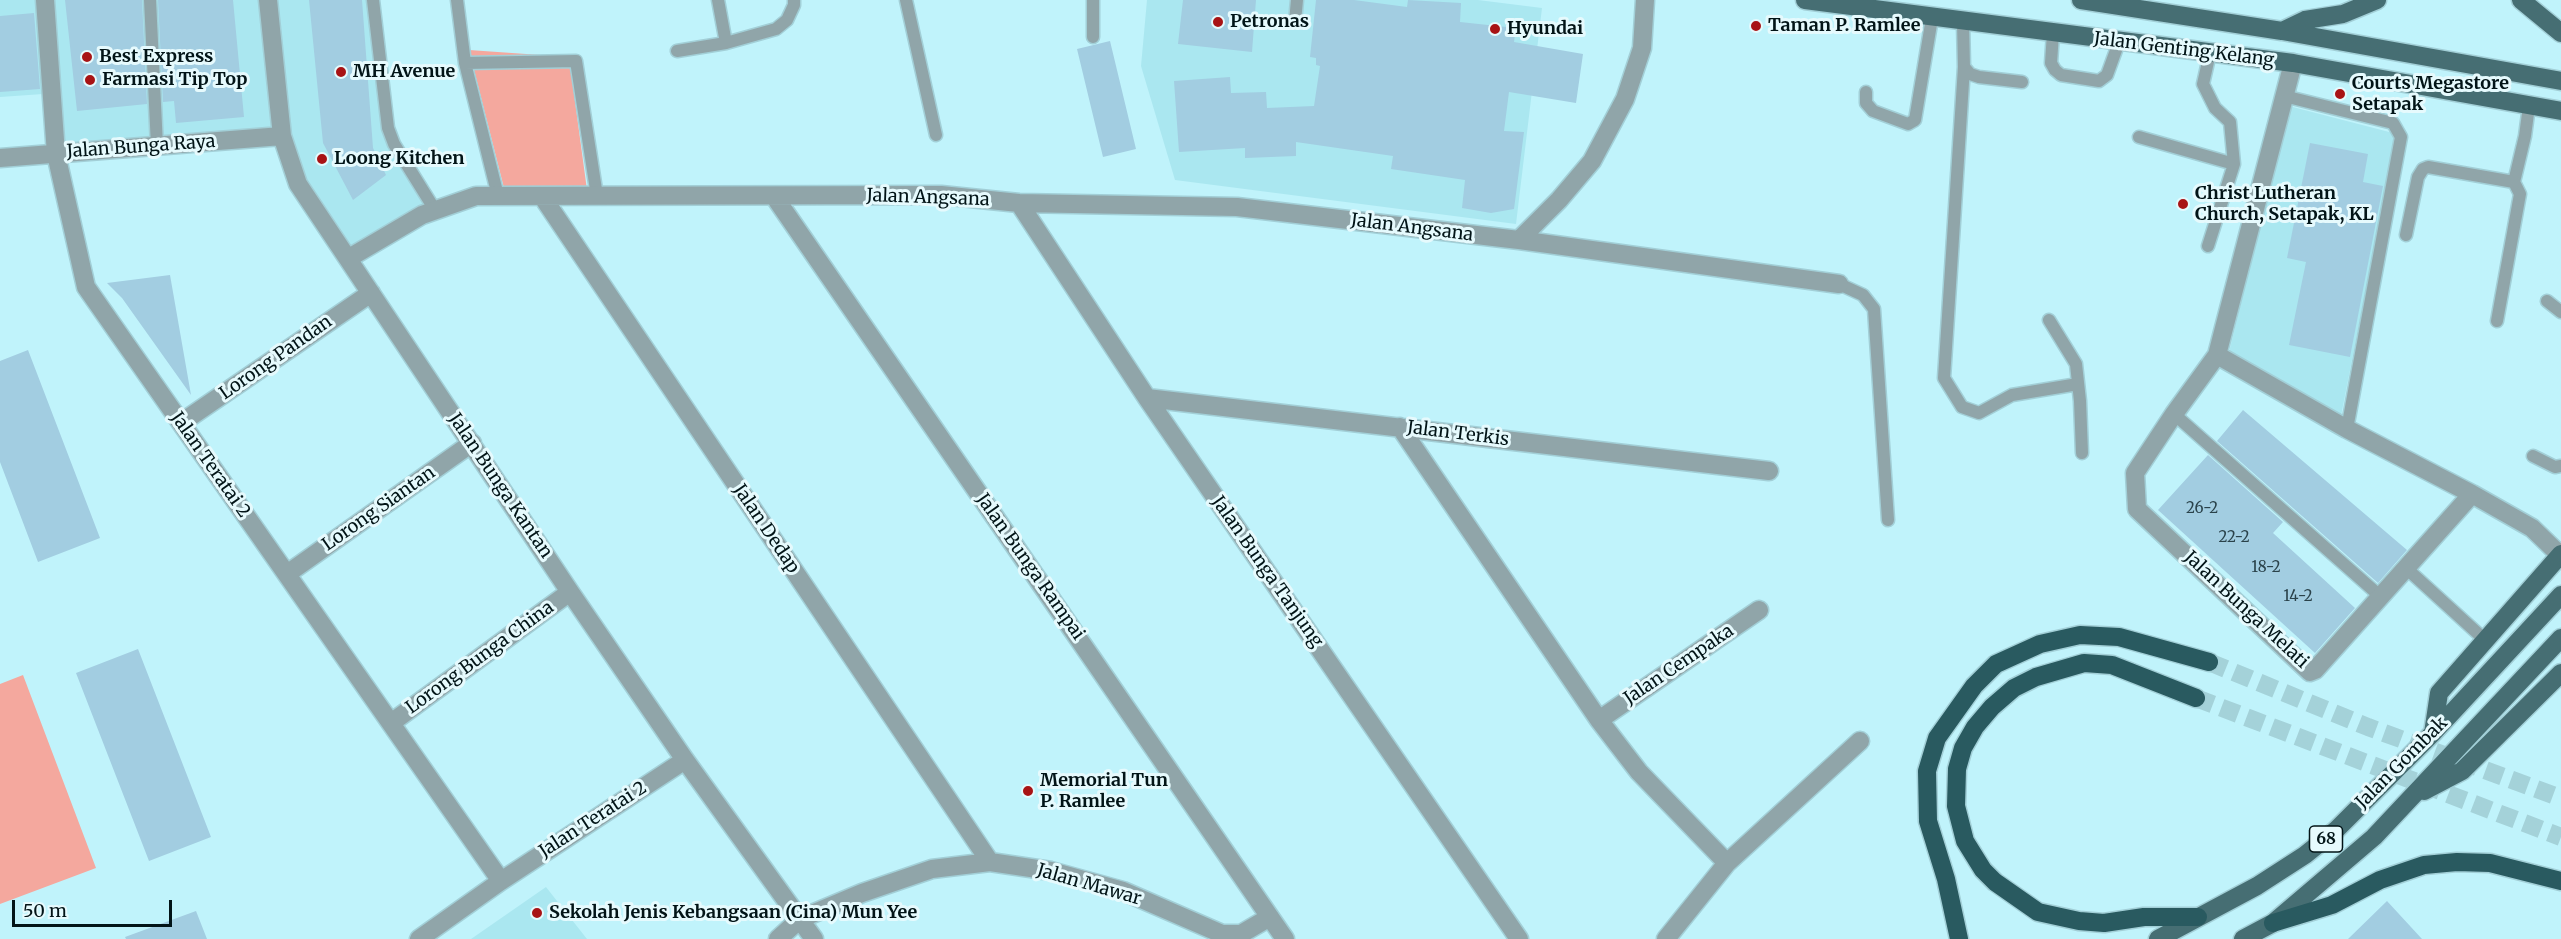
<!DOCTYPE html>
<html>
<head>
<meta charset="utf-8">
<style>
	body { margin:0 }
	#map { position:relative; width:2561px; height:939px; overflow:hidden; background:#c0f3fb; font-family:Merriweather,serif }
	canvas { display:block }
	.scale { position:absolute; left:12px; top:900px; width:160px; height:27px; box-sizing:border-box; border:3px solid #021417; border-top:0; padding-left:8px; font-size:18px; line-height:21px; white-space:nowrap; color:#021417; -webkit-text-stroke:4px #e6fafd; paint-order:stroke }
</style>
</head>
<body>
<div id="map">
<canvas width="2561" height="939"></canvas>
<div class="scale">50 m</div>
</div>
<script>
const context = document.querySelector('canvas').getContext('2d');
context.lineJoin = 'round';
function fill(path, color) { context.fillStyle = color; context.fill(path, 'evenodd'); }
const poly = rows => new Path2D(rows.map(r => 'M' + r).join(''));
function trace(path, color, width, dash) { context.strokeStyle = color; context.lineWidth = width; context.lineCap = dash ? 'butt' : 'round'; context.setLineDash(dash || []); context.stroke(path); }
function drawText(font, color, halo, rows, align = 'center') {
  context.font = font + ' Merriweather,serif'; context.lineWidth = 6; context.setLineDash([]); context.textBaseline = 'middle'; context.strokeStyle = halo; context.fillStyle = color; for (const [text, x, y, turn = 0] of rows) {
    context.save(); context.translate(x, y); context.rotate((+turn || 0) * Math.PI / 180); context.textAlign = isNaN(turn) ? turn : align; if (halo) context.strokeText(text, 0, 0); context.fillText(text, 0, 0); context.restore();
  }
}
fill(poly([
	[0,0,37,0,43,94,0,97],
	[53,0,261,0,273,129,64,145],
	[277,0,368,0,382,126,390,147,424,204,350,247,305,180,291,137],
	[1147,0,1478,0,1542,8,1516,224,1175,180,1141,66],
	[2289,106,2393,133,2396,137,2341,416,2229,352],
	[546,887,587,939,471,939]
]), '#aae7f0');
fill(poly([
	[469,50,569,57,587,190,504,188],
	[23,675,96,868,0,904,0,684]
]), '#f4a89e');
fill(poly([
	[65,0,142,0,147,104,77,111],
	[158,0,233,0,244,117,176,123,174,101,163,102],
	[309,0,362,0,373,148,386,175,353,200,323,143],
	[1183,0,1256,0,1252,52,1178,44],
	[1316,0,1354,0,1407,7,1408,0,1461,3,1460,22,1516,28,1514,42,1583,54,1576,103,1509,92,1504,131,1524,132,1514,209,1491,213,1462,208,1465,180,1391,169,1393,156,1296,142,1296,156,1245,158,1245,148,1179,152,1174,81,1230,77,1231,93,1266,92,1267,108,1314,106,1320,66,1316,65,1316,58,1310,57],
	[34,13,40,89,0,92,0,16],
	[1110,41,1136,149,1103,157,1077,49],
	[2310,143,2368,154,2363,182,2383,186,2350,357,2289,345,2306,262,2287,258],
	[170,275,191,395,122,298,107,283],
	[28,350,100,538,38,562,0,462,0,361],
	[2243,410,2407,550,2378,583,2217,441],
	[2208,455,2283,522,2273,533,2355,608,2315,653,2158,510],
	[138,649,211,837,149,861,76,673],
	[2387,901,2422,939,2348,939],
	[196,911,207,939,126,939,125,937]
]), '#a2cde1');
trace(poly([
	[2209,662,2368,727,2561,798],
	[2196,698,2561,837]
]), '#a4d2d9', 18, [18, 9]);
const service = poly([
	[150,0,157,146],
	[373,0,388,128,394,144,435,210],
	[457,0,465,63,498,196],
	[718,0,726,43],
	[906,0,936,135],
	[1093,0,1093,37],
	[1295,22,1297,0],
	[1963,22,1964,67,1970,74,1979,77,2022,82],
	[2053,33,2051,63,2055,70,2061,75,2099,81,2107,75,2119,42],
	[677,51,726,43,776,29,787,20,794,5,794,0],
	[465,63,576,61,597,196],
	[1964,67,1944,378,1962,407,1979,413,2012,395,2078,384],
	[1866,92,1866,103,1873,111,1908,124,1915,120,1932,18],
	[2284,96,2393,123,2401,137,2347,429],
	[2139,137,2234,164],
	[2406,235,2418,177,2423,169,2428,167,2514,182,2525,136,2529,106],
	[2208,246,2234,164,2230,122,2215,108,2203,84,2210,53],
	[1839,284,1863,295,1874,309,1888,520],
	[2547,301,2561,312],
	[2049,320,2076,364,2080,401,2082,453],
	[2497,321,2520,194,2514,182],
	[2174,414,2381,597],
	[2533,456,2555,467,2561,466],
	[2406,568,2485,640]
]);
const minor = poly([
	[45,0,56,154,86,287,501,881],
	[268,0,282,136,298,184,570,592,685,760,814,939],
	[2293,63,2217,355,2174,414,2135,473,2137,509,2310,672,2315,670,2472,494],
	[0,158,282,136],
	[542,196,990,862],
	[774,196,1285,939],
	[1019,203,1147,398,1519,939],
	[1519,240,1559,200,1592,161,1625,99,1642,48,1645,0],
	[349,258,422,215,476,196,941,195,1019,203,1237,207,1519,240,1839,284],
	[2217,355,2347,429,2472,494,2532,528,2560,555],
	[1147,398,1769,471],
	[181,423,371,293],
	[1400,427,1599,720,1639,772,1727,863],
	[287,574,472,443],
	[1599,720,1759,610],
	[391,723,570,592],
	[419,939,501,881,685,760],
	[778,939,800,919,862,893,932,869,990,862,1051,871,1123,891,1222,934,1241,934,1270,917],
	[1666,939,1727,863,1860,741]
]);
const primary = poly([
	[1805,0,2293,63,2561,111],
	[2081,0,2282,31,2561,81],
	[2521,0,2561,33],
	[2282,31,2305,20,2343,14,2377,0],
	[2433,733,2439,693,2561,554],
	[2424,791,2462,771,2561,673],
	[2158,939,2257,886,2305,855,2336,830,2433,733,2561,595],
	[2243,939,2273,923,2374,837,2561,638]
]);
const motorway = poly([
	[2196,698,2112,665,2084,663,2036,677,2014,688,1992,707,1975,727,1963,748,1957,769,1956,806,1965,841,1983,870,1995,882,2038,912,2079,921,2104,923,2144,917,2198,917],
	[2273,923,2332,905,2380,880,2424,865,2457,862,2490,863,2561,881],
	[1959,939,1946,879,1928,821,1927,771,1937,738,1974,686,1996,664,2040,644,2080,635,2119,637,2209,662]
]);
trace(service, '#a2cfd7', 15);
trace(minor, '#a2cfd7', 21);
trace(primary, '#a2cfd7', 21);
trace(motorway, '#a2cfd7', 21);
trace(service, '#90a5a9', 12);
trace(minor, '#90a5a9', 18);
trace(primary, '#466e73', 18);
trace(motorway, '#295a60', 18);
for (const [x, y, r, color] of [
	[1218,22,6,"#a81315"],
	[1756,26,6,"#a81315"],
	[1495,29,6,"#a81315"],
	[87,57,6,"#a81315"],
	[341,72,6,"#a81315"],
	[90,80,6,"#a81315"],
	[2340,94,6,"#a81315"],
	[322,159,6,"#a81315"],
	[2183,204,6,"#a81315"],
	[1028,791,6,"#a81315"],
	[537,913,6,"#a81315"]
]) { const dot = new Path2D(); dot.arc(x, y, r, 0, 2 * Math.PI); context.fillStyle = color; context.fill(dot); trace(dot, '#e6fafd', 2); }
drawText('15px', '#2a424a', null, [
	["26-2",2202,509],
	["22-2",2234,538],
	["18-2",2266,568],
	["14-2",2298,597]
]);
for (const [x, y, w] of [
	[2326,839,33]
]) { const box = new Path2D(); box.roundRect(x - w / 2, y - 13, w, 26, 4.5); context.fillStyle = '#e6fafd'; context.fill(box); trace(box, '#021417', 1.5); }
drawText('bold 16px', '#021417', null, [
	["68",2326,839]
]);
drawText('bold 18px', '#021417', '#e6fafd', [
	["Petronas",1230,22],
	["Taman P. Ramlee",1768,26],
	["Hyundai",1507,29],
	["Best Express",99,57],
	["MH Avenue",353,72],
	["Farmasi Tip Top",102,80],
	["Courts Megastore",2352,84],
	["Setapak",2352,105],
	["Loong Kitchen",334,159],
	["Christ Lutheran",2195,194],
	["Church, Setapak, KL",2195,215],
	["Memorial Tun",1040,781],
	["P. Ramlee",1040,802],
	["Sekolah Jenis Kebangsaan (Cina) Mun Yee",549,913]
], 'left');
drawText('18px', '#021417', '#e6fafd', [
	["Jalan Genting Kelang",2184,50,7],
	["Jalan Bunga Raya",141,147,-4],
	["Jalan Angsana",928,198,2],
	["Jalan Angsana",1412,228,7],
	["Lorong Pandan",276,358,-35],
	["Jalan Terkis",1458,434,7],
	["Jalan Teratai 2",210,465,55],
	["Jalan Bunga Kantan",500,486,56],
	["Lorong Siantan",379,509,-35],
	["Jalan Dedap",766,529,56],
	["Jalan Bunga Rampai",1030,567,55],
	["Jalan Bunga Tanjung",1267,572,55],
	["Jalan Bunga Melati",2246,610,43],
	["Lorong Bunga China",480,658,-36],
	["Jalan Cempaka",1679,665,-34],
	["Jalan Gombak",2402,763,-45],
	["Jalan Teratai 2",593,820,-33],
	["Jalan Mawar",1089,885,16]
]);
</script>
</body>
</html>
